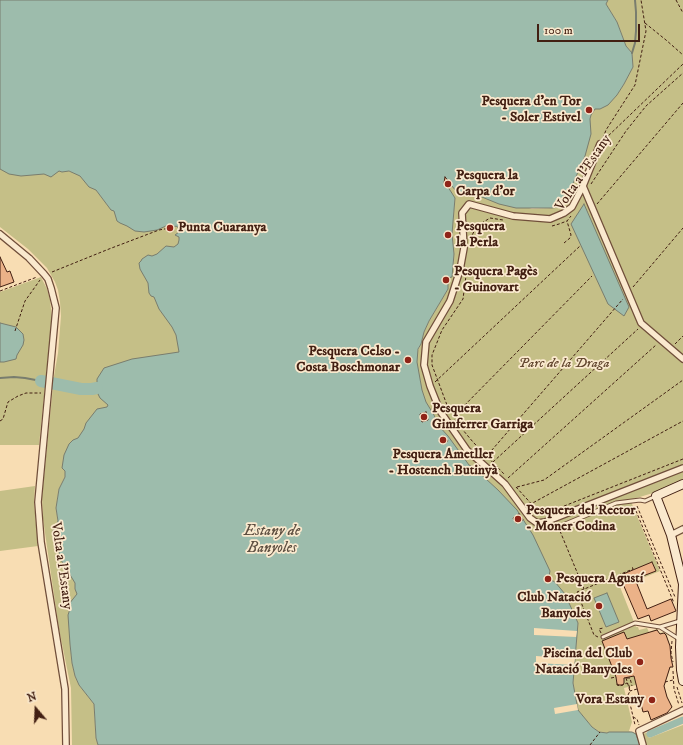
<!DOCTYPE html>
<html>
<head>
<meta charset="utf-8">
<style>
	body { margin:0 }
	#map { position:relative; width:683px; height:745px; overflow:hidden; background:#f8ddb3; font-family:"IM FELL DW Pica",serif }
	canvas { display:block }
	.north { position:absolute; left:16px; top:689px; width:40px; height:40px; -webkit-text-stroke:3px #fae9ce; paint-order:stroke; rotate:341deg; font-size:11px; font-weight:700; line-height:16px; text-align:center; color:#421f12 }
	.north::after { content:''; display:block; margin:auto; width:14px; height:18px; background:#421f12; clip-path:polygon(50% 0,100% 100%,50% 72%,0 100%) }
	.scale { position:absolute; left:537px; top:24px; width:103px; height:18px; box-sizing:border-box; border:2px solid #421f12; border-top:0; padding-left:5px; font-size:12px; line-height:14px; white-space:nowrap; color:#421f12; -webkit-text-stroke:3px #fae9ce; paint-order:stroke }
</style>
</head>
<body>
<div id="map">
<canvas width="683" height="745"></canvas>
<div class="north">N</div>
<div class="scale">100 m</div>
</div>
<script>
const context = document.querySelector('canvas').getContext('2d');
context.lineJoin = 'round';
function fill(path, color) { context.fillStyle = color; context.fill(path, 'evenodd'); }
const poly = rows => new Path2D(rows.map(r => 'M' + r).join(''));
function trace(path, color, width, dash) { context.strokeStyle = color; context.lineWidth = width; context.lineCap = dash ? 'butt' : 'round'; context.setLineDash(dash || []); context.stroke(path); }
function drawText(font, color, halo, rows, align = 'center') {
  context.font = font + ' "IM FELL DW Pica",serif'; context.lineWidth = 3.5; context.setLineDash([]); context.textBaseline = 'middle'; context.strokeStyle = halo; context.fillStyle = color; for (const [text, x, y, turn = 0] of rows) {
    context.save(); context.translate(x, y); context.rotate((+turn || 0) * Math.PI / 180); context.textAlign = isNaN(turn) ? turn : align; if (halo) context.strokeText(text, 0, 0); context.fillText(text, 0, 0); context.restore();
  }
}
fill(poly([
	[608,0,683,0,683,480,653,493,633,499,632,504,660,571,620,587,636,627,638,627,639,630,647,628,649,632,657,629,659,633,666,632,670,646,671,658,673,667,670,668,664,686,667,697,672,707,667,713,657,718,651,720,648,711,643,712,636,685,624,688,632,722,629,731,637,734,647,733,649,738,683,725,683,745,623,745,607,733,599,732,592,727,581,714,578,710,573,683,578,623,565,594,551,580,472,469,441,432,431,411,426,413,411,365,421,344,424,332,429,321,448,289,447,282,447,278,453,268,454,260,454,250,452,234,455,198,447,188,451,185,470,187,532,209,552,208,559,207,564,204,578,172,591,115,595,109,600,109,608,104,617,95,624,84,633,67,632,53,626,46,617,22,606,4],
	[0,160,42,165,85,175,109,207,164,219,180,227,182,350,116,406,65,471,65,477,59,489,56,508,58,521,53,531,54,536,56,540,61,560,79,585,70,644,72,663,75,676,79,685,94,704,96,738,98,745,72,745,71,688,59,629,43,519,42,496,54,376,58,353,61,316,60,302,58,290,55,282,47,268,28,249,0,227],
	[41,277,47,289,50,300,52,318,39,445,0,445,0,362,4,362,10,326,0,323,0,292],
	[35,486,34,502,38,546,0,551,0,491]
]), '#c5bf87');
const water = poly([
	[0,0,608,0,606,4,617,22,626,46,632,53,633,67,624,84,617,95,608,105,600,109,595,109,591,115,590,119,591,134,585,156,564,204,559,207,552,208,516,208,499,204,477,195,457,192,451,185,448,187,455,198,452,234,454,254,452,277,447,278,447,282,448,283,448,289,429,321,424,332,421,344,418,349,417,362,422,390,426,402,434,415,438,425,448,436,469,465,473,467,498,490,517,510,533,535,550,571,549,576,551,580,555,582,565,594,578,623,573,683,578,710,592,727,599,732,607,733,609,732,632,732,636,734,640,745,98,745,96,738,94,704,79,685,75,676,72,663,70,644,68,615,70,609,69,604,77,594,75,589,75,583,61,560,56,540,54,536,53,531,58,521,56,508,59,489,65,477,65,471,62,468,64,455,69,444,73,440,78,438,84,429,86,423,97,409,107,407,108,405,100,398,98,394,97,388,97,379,104,368,132,359,179,352,176,335,172,327,159,309,154,297,151,296,149,293,148,283,140,269,139,263,141,261,142,259,148,255,152,256,157,254,166,246,174,247,178,244,179,240,179,237,175,235,179,232,179,228,176,226,174,227,171,225,166,226,157,230,144,232,135,231,127,226,120,223,117,221,114,211,111,210,96,190,89,187,80,176,69,171,62,172,59,171,51,177,44,174,21,176,9,174,0,169,0,0],
	[584,204,629,307,624,316,608,304,571,224,584,204],
	[0,323,16,327,23,334,24,340,23,345,17,355,16,359,4,362,0,362,0,323],
	[607,593,619,622,606,627,594,598,607,593]
]);
fill(water, '#9dbcac');
trace(water, '#797d6e', 1);
fill(poly([
	[534,628,577,631,576,637,534,635],
	[536,656,575,659,574,665,536,663],
	[577,704,578,710,555,714,554,708]
]), '#f8ddb3');
trace(poly([
	[632,53,635,43,636,31,636,12,635,0],
	[0,378,14,377,25,378,41,381]
]), '#797d6e', 2);
trace(poly([
	[650,734,683,720]
]), '#9dbcac', 7);
trace(poly([
	[41,381,81,389,92,389,97,388]
]), '#9dbcac', 12);
const building = poly([
	[445,177,451,184,447,188,444,183,445,177],
	[0,257,7,272,10,271,14,282,0,287,0,257],
	[426,412,428,420,422,422,420,414,426,412],
	[444,436,448,441,442,444,439,439,444,436],
	[519,514,523,520,516,523,513,518,519,514],
	[652,562,656,571,635,579,647,609,671,599,676,611,651,621,649,615,638,619,623,584,620,586,616,577,652,562],
	[657,630,660,634,664,633,666,635,670,646,671,658,673,667,670,667,664,686,667,697,672,707,667,713,651,720,648,711,643,712,634,676,624,678,624,683,623,685,619,685,617,684,616,677,602,641,624,632,627,639,657,630]
]);
fill(building, '#ebb288');
trace(building, '#421f12', 1);
const lane = poly([
	[558,527,616,503,640,500,645,501,656,496],
	[660,627,680,621],
	[603,637,635,623,660,627,679,639]
]);
const street = poly([
	[600,144,583,186,572,207,564,213,550,219,513,216,469,204,462,213,464,248,460,270,450,301,426,342,424,365,430,386,440,411,467,450,505,484,530,518,537,523,545,522,683,468],
	[583,186,641,323,683,359],
	[0,234,29,258,44,274,48,279,51,288,56,308,38,502,41,542,65,689,66,745],
	[671,535,683,529],
	[643,745,639,731,683,710]
]);
const secondary = poly([
	[683,484,656,496,671,535,683,584,680,647,681,670,683,681]
]);
trace(lane, '#704e3a', 5);
trace(street, '#704e3a', 8);
trace(secondary, '#421f12', 10);
trace(poly([
	[676,0,683,13],
	[645,23,666,40,683,55],
	[591,110,593,112],
	[603,138,606,130,635,85,646,31,641,0],
	[605,139,683,64],
	[591,184,626,131,646,106,683,73],
	[597,204,683,103],
	[552,226,559,224,567,221,571,216],
	[450,234,452,234],
	[470,239,477,226,490,218,503,220],
	[564,243,570,238,571,235,567,221],
	[467,268,463,299,442,330,432,355,432,365,447,405,457,423,473,442,505,475],
	[52,272,109,249,159,230,170,228],
	[633,287,683,228],
	[0,291,37,277],
	[15,331,25,301,40,280],
	[675,344,683,336],
	[435,382,580,246],
	[454,416,592,276],
	[0,421,3,419,8,402,18,396,26,393,41,393],
	[485,458,623,299],
	[493,462,638,329],
	[475,470,475,469],
	[508,478,656,345],
	[516,487,537,510,543,513,549,512,683,459],
	[517,487,544,480,683,380],
	[529,505,683,421],
	[634,506,674,603],
	[637,506,675,597],
	[560,531,584,589],
	[601,633,599,629,603,628],
	[598,637,594,635,577,592,633,569,632,566],
	[672,641,671,653,673,662],
	[673,671,674,689,679,705],
	[611,678,616,677],
	[626,678,630,691,628,695,635,725],
	[627,678,630,678,632,686],
	[665,682,673,680],
	[617,684,617,685,620,686,627,683,629,685,630,691,637,689],
	[677,687,682,703],
	[633,717,637,719,639,725],
	[590,745,600,732]
]), '#421f12', 1, [3, 2]);
trace(lane, '#fae9ce', 3);
trace(street, '#fae9ce', 5.5);
trace(secondary, '#fae9ce', 8);
for (const [x, y, r, color] of [
	[589,110,4,"#8f2418"],
	[448,184,4,"#8f2418"],
	[170,228,4,"#8f2418"],
	[448,235,4,"#8f2418"],
	[446,280,4,"#8f2418"],
	[408,360,4,"#8f2418"],
	[424,417,4,"#8f2418"],
	[443,440,4,"#8f2418"],
	[518,519,4,"#8f2418"],
	[548,579,4,"#8f2418"],
	[599,606,4,"#8f2418"],
	[640,662,4,"#8f2418"],
	[652,700,4,"#8f2418"]
]) { const dot = new Path2D(); dot.arc(x, y, r, 0, 2 * Math.PI); context.fillStyle = color; context.fill(dot); trace(dot, '#fae9ce', 1.5); }
drawText('bold 14px', '#421f12', '#fae9ce', [
	["Pesquera d'en Tor",581,102,"right"],
	["- Soler Estivel",581,118,"right"],
	["Pesquera la",456,176],
	["Carpa d'or",456,192],
	["Pesquera",456,227],
	["la Perla",456,243],
	["Punta Cuaranya",178,228],
	["Pesquera Pagès",454,272],
	["- Guinovart",454,288],
	["Pesquera Celso -",400,352,"right"],
	["Costa Boschmonar",400,368,"right"],
	["Pesquera",432,409],
	["Gimferrer Garriga",432,425],
	["Pesquera Ametller",443,455,"center"],
	["- Hostench Butinyà",443,471,"center"],
	["Pesquera del Rector",526,511],
	["- Moner Codina",526,527],
	["Pesquera Agustí",556,579],
	["Club Natació",591,598,"right"],
	["Banyoles",591,614,"right"],
	["Piscina del Club",632,654,"right"],
	["Natació Banyoles",632,670,"right"],
	["Vora Estany",644,700,"right"]
], 'left');
drawText('14px', '#421f12', '#fae9ce', [
	["Volta a l'Estany",584,173,-56],
	["Volta a l'Estany",61,566,82]
]);
drawText('italic 14px', '#63472f', '#fae9ce', [
	["Parc de la Draga",564,364]
]);
drawText('italic 15px', '#5d4e40', '#fae9ce', [
	["Estany de",272,532],
	["Banyoles",272,549]
]);
</script>
</body>
</html>
